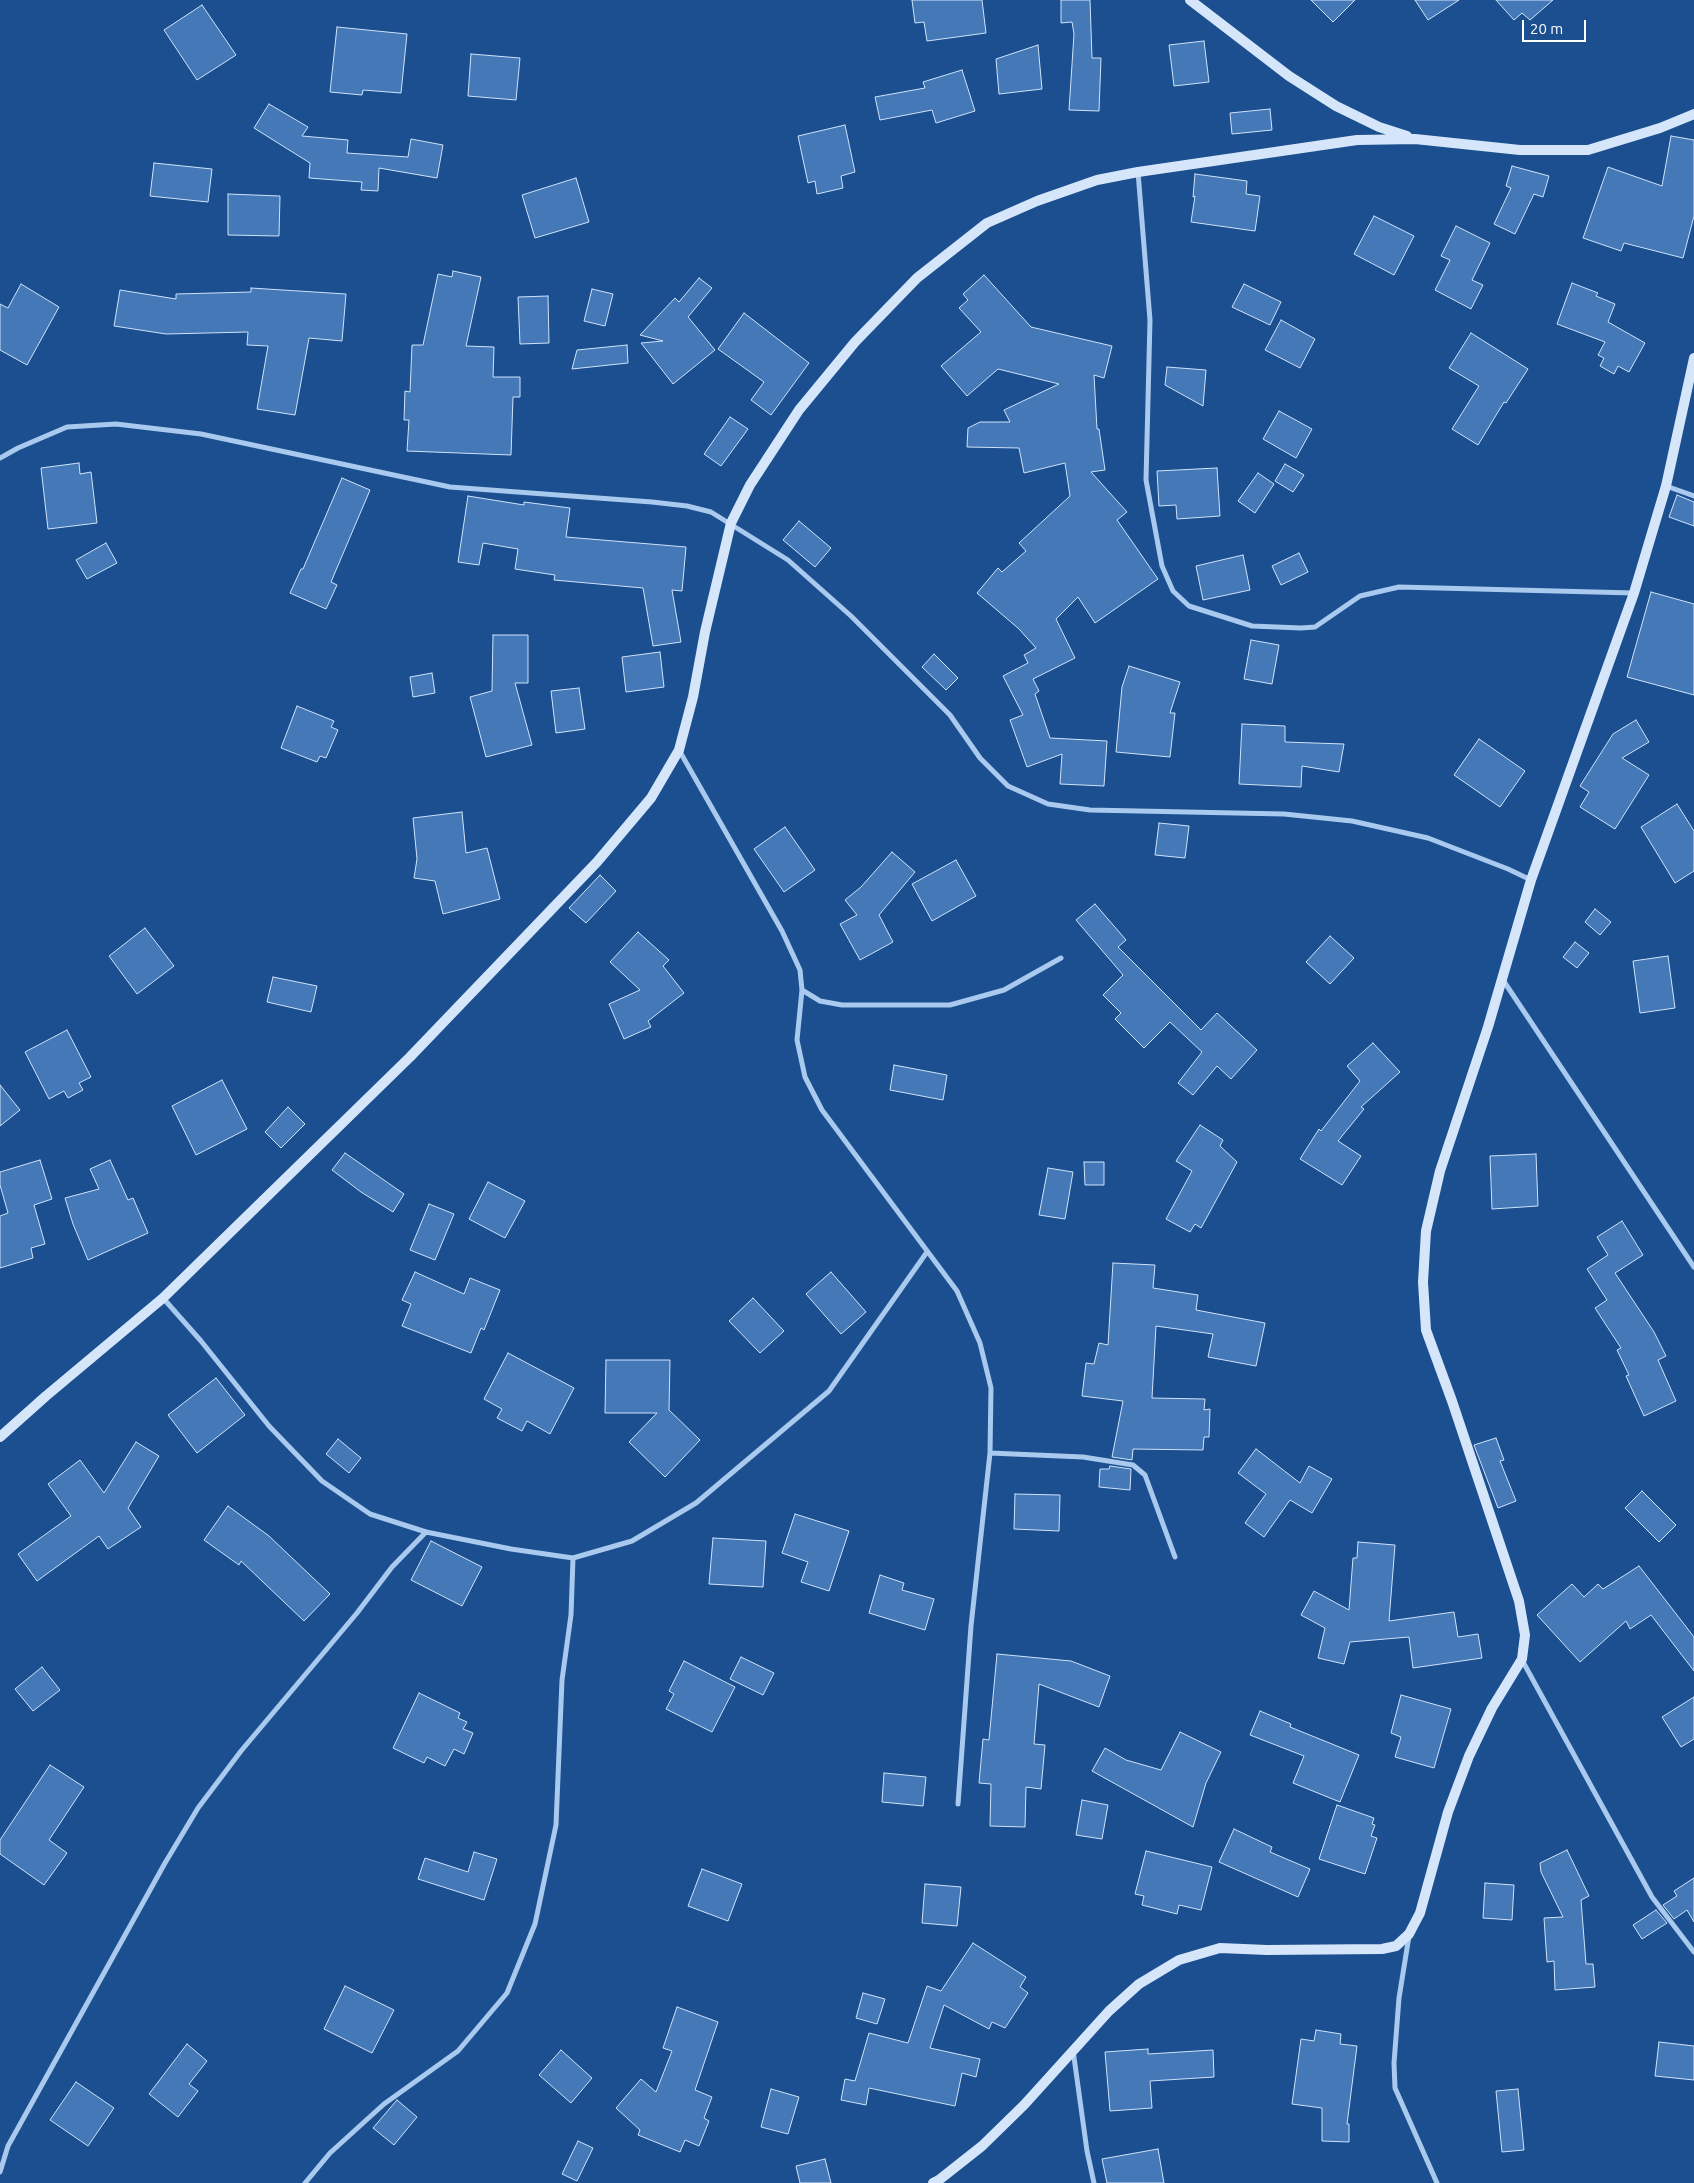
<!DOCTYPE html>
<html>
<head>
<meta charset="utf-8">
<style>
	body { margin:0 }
	#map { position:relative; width:1694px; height:2183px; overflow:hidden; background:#1b4f8f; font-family:Ubuntu,sans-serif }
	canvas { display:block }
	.scale { position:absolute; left:1522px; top:20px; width:64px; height:22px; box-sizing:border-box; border:2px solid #fff; border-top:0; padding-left:6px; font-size:15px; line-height:18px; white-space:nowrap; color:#fff; -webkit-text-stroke:4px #1b4f8f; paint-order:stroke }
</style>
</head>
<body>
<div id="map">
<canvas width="1694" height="2183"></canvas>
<div class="scale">20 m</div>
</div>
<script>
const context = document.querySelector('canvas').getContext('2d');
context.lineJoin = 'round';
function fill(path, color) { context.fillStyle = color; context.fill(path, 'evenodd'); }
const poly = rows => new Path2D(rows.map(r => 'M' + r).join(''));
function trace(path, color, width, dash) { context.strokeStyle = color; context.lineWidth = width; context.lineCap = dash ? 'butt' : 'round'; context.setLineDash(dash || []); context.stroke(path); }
const building = poly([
	[912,0,982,0,986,33,927,41,924,22,915,23,912,0],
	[1061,0,1090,0,1092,58,1101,58,1099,111,1069,110,1074,34,1072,22,1061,23,1061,0],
	[1311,0,1355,0,1333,22,1311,0],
	[1415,0,1459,0,1428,20,1415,0],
	[1496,0,1553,0,1530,20,1522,13,1514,20,1496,0],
	[202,5,236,55,197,80,164,30,202,5],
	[337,27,407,34,401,93,363,90,362,95,330,92,337,27],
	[1204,41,1209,82,1174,86,1169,45,1204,41],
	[1038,45,1042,89,999,94,996,59,1038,45],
	[471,54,520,58,516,100,468,96,471,54],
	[962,70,975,111,936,123,932,110,880,120,875,97,925,88,923,82,962,70],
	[269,104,308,127,302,136,348,140,347,153,408,157,411,139,443,145,437,178,379,168,378,191,361,190,362,182,309,178,310,163,254,128,269,104],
	[1270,109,1272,130,1232,134,1230,113,1270,109],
	[845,125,855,172,841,176,843,188,817,194,815,181,808,183,798,136,845,125],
	[1671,136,1694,140,1694,216,1683,258,1624,243,1621,251,1583,238,1608,167,1662,186,1671,136],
	[154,163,212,169,208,202,150,196,154,163],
	[1512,166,1549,176,1543,197,1534,194,1515,234,1494,224,1511,188,1506,186,1512,166],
	[1195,174,1247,181,1246,194,1260,196,1255,231,1191,222,1195,196,1193,197,1195,174],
	[576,178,589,222,535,238,522,195,576,178],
	[228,194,280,196,279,236,228,235,228,194],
	[1374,216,1414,236,1394,275,1354,254,1374,216],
	[1456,226,1490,243,1472,280,1483,285,1471,309,1435,290,1450,260,1441,256,1456,226],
	[453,271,481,277,466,346,494,347,493,377,520,377,520,397,513,397,511,455,407,451,409,420,404,420,405,391,410,392,412,345,423,345,438,274,452,277,453,271],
	[984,275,1031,327,1112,346,1104,378,1094,375,1097,429,1099,429,1105,470,1091,472,1127,512,1117,520,1158,579,1095,623,1078,597,1056,619,1075,658,1033,679,1039,691,1035,694,1050,738,1107,741,1104,786,1060,784,1062,754,1027,767,1010,720,1023,715,1003,676,1028,663,1024,655,1036,648,1019,629,977,593,998,568,1002,572,1026,551,1019,543,1070,496,1065,463,1024,473,1019,448,967,447,968,428,980,422,1010,422,1004,410,1059,384,998,369,967,396,941,366,981,332,959,308,968,300,963,294,984,275],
	[699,278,712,288,688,317,715,350,673,384,641,343,663,341,640,335,675,298,679,302,699,278],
	[1572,283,1598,293,1596,296,1615,304,1608,322,1645,343,1629,372,1618,366,1614,374,1600,366,1604,358,1598,355,1605,342,1557,324,1572,283],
	[21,284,59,307,27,365,0,350,0,304,8,308,21,284],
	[1244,284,1281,302,1270,325,1232,307,1244,284],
	[251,288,346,294,342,341,309,338,295,415,257,409,268,346,247,345,248,332,166,334,114,326,120,290,176,299,176,294,251,292,251,288],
	[592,289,613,294,605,326,584,321,592,289],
	[548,296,549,343,520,344,518,297,548,296],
	[744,313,809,363,771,415,751,400,764,382,718,349,744,313],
	[1281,320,1315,339,1300,368,1265,350,1281,320],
	[1471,333,1528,369,1506,403,1504,402,1478,445,1452,429,1479,386,1449,368,1471,333],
	[627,345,628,363,572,369,577,350,627,345],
	[1167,367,1206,370,1203,406,1165,385,1167,367],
	[1279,411,1312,429,1296,458,1263,439,1279,411],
	[730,417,748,429,721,466,704,454,730,417],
	[79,463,80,474,91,472,97,523,48,529,41,468,79,463],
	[1285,464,1304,475,1293,492,1275,481,1285,464],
	[1217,468,1220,516,1177,519,1176,505,1159,506,1157,471,1217,468],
	[1258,473,1274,484,1255,513,1238,501,1258,473],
	[342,478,370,490,331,582,337,585,326,609,290,593,301,569,303,569,342,478],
	[1677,495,1694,502,1694,526,1669,517,1677,495],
	[468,496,524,505,524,502,570,508,566,537,686,547,682,591,672,590,681,642,653,646,643,588,554,580,555,575,515,569,518,549,483,543,479,565,458,562,468,496],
	[799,521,831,548,815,567,783,540,799,521],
	[106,543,117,563,87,579,76,560,106,543],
	[1299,553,1308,572,1281,585,1272,566,1299,553],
	[1243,555,1250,590,1203,600,1196,566,1243,555],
	[1651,592,1694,604,1694,695,1627,677,1651,592],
	[493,635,528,635,528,683,515,683,532,745,486,757,470,697,492,691,493,635],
	[1251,640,1279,645,1272,684,1244,679,1251,640],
	[660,652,664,687,626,692,622,657,660,652],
	[934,654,958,678,946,690,922,667,934,654],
	[1129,666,1180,682,1170,713,1175,713,1170,757,1116,752,1122,687,1129,666],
	[432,673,435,693,413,697,410,677,432,673],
	[579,688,585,729,556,733,551,691,579,688],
	[297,706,334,721,331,727,338,730,326,758,320,756,317,762,281,748,297,706],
	[1636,720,1649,742,1622,758,1649,775,1615,829,1580,807,1589,792,1580,786,1613,734,1636,720],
	[1242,724,1285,726,1285,742,1344,744,1339,772,1302,766,1301,787,1239,784,1242,724],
	[1479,739,1525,771,1500,807,1454,775,1479,739],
	[1677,804,1694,831,1694,871,1675,883,1641,827,1677,804],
	[462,812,466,853,487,848,500,899,443,914,435,881,414,878,417,859,413,818,462,812],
	[1159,823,1189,826,1185,858,1155,855,1159,823],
	[785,827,815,870,784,892,754,849,785,827],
	[892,852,915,872,879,915,893,942,860,960,840,924,857,915,845,900,861,887,892,852],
	[956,860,976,896,932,921,912,884,956,860],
	[600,875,616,891,586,923,569,908,600,875],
	[1095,904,1126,940,1118,947,1201,1030,1217,1013,1257,1050,1231,1079,1217,1066,1193,1095,1178,1083,1202,1052,1170,1022,1144,1048,1115,1019,1121,1013,1103,995,1123,975,1076,920,1095,904],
	[1595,909,1611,922,1600,935,1585,922,1595,909],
	[145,928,174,966,137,994,109,956,145,928],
	[638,932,669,960,663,966,684,993,648,1021,651,1027,624,1039,609,1004,640,990,610,962,638,932],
	[1330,936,1354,958,1330,984,1306,962,1330,936],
	[1575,942,1589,953,1577,968,1563,957,1575,942],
	[1668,956,1675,1008,1640,1013,1633,961,1668,956],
	[273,977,317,986,311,1012,267,1002,273,977],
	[67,1030,91,1077,79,1083,83,1090,68,1098,64,1091,49,1099,25,1052,67,1030],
	[1373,1043,1400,1072,1361,1107,1364,1109,1338,1141,1361,1156,1342,1185,1300,1159,1319,1129,1321,1131,1360,1081,1347,1066,1373,1043],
	[894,1065,947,1075,943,1100,890,1090,894,1065],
	[222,1080,247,1129,196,1155,172,1106,222,1080],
	[0,1085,20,1110,0,1126,0,1085],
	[288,1107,305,1124,281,1148,265,1132,288,1107],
	[1200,1125,1223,1140,1220,1146,1237,1162,1201,1228,1195,1224,1190,1232,1166,1219,1192,1171,1176,1161,1200,1125],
	[345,1153,404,1194,393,1212,361,1192,332,1170,345,1153],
	[1536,1154,1538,1206,1492,1209,1490,1156,1536,1154],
	[40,1160,52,1199,34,1205,45,1244,31,1248,33,1258,0,1268,0,1216,8,1213,0,1185,0,1172,40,1160],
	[110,1160,128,1200,133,1198,148,1233,88,1260,73,1224,65,1198,99,1189,90,1169,110,1160],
	[1084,1162,1104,1162,1104,1185,1085,1185,1084,1162],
	[1048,1168,1073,1172,1065,1219,1039,1215,1048,1168],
	[488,1182,525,1201,505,1238,469,1219,488,1182],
	[429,1204,454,1214,435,1260,410,1250,429,1204],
	[1622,1221,1643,1255,1615,1273,1654,1332,1666,1356,1658,1360,1676,1401,1644,1416,1626,1376,1629,1375,1617,1350,1621,1348,1595,1308,1607,1300,1587,1269,1608,1255,1597,1237,1622,1221],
	[1113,1263,1155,1265,1153,1288,1198,1295,1196,1310,1265,1323,1256,1366,1208,1357,1213,1334,1156,1326,1152,1398,1205,1399,1204,1410,1210,1409,1209,1437,1204,1437,1203,1450,1133,1449,1132,1460,1112,1457,1123,1401,1082,1396,1086,1363,1094,1364,1099,1343,1108,1345,1113,1263],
	[415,1272,464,1294,470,1278,500,1290,484,1330,481,1328,471,1353,402,1326,411,1304,402,1300,415,1272],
	[831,1272,866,1312,841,1334,806,1294,831,1272],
	[753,1298,784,1331,760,1353,729,1321,753,1298],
	[508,1353,574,1388,550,1434,527,1421,522,1431,497,1418,502,1409,484,1399,508,1353],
	[606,1360,670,1360,669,1410,700,1440,665,1477,629,1442,657,1413,605,1413,606,1360],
	[216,1378,245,1415,197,1453,168,1415,216,1378],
	[1496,1438,1504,1460,1500,1461,1516,1501,1498,1508,1474,1445,1496,1438],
	[338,1439,361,1458,349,1473,326,1454,338,1439],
	[136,1442,159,1456,128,1508,141,1527,108,1549,99,1536,37,1581,18,1554,71,1516,48,1484,80,1460,104,1493,136,1442],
	[1256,1449,1300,1483,1309,1466,1332,1479,1312,1513,1290,1500,1264,1537,1245,1523,1266,1494,1238,1473,1256,1449],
	[1110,1466,1131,1469,1130,1490,1099,1487,1100,1469,1109,1469,1110,1466],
	[1642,1491,1676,1525,1659,1542,1625,1508,1642,1491],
	[1015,1494,1060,1495,1059,1531,1014,1529,1015,1494],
	[228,1506,269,1536,330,1594,304,1621,241,1561,239,1565,204,1540,228,1506],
	[795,1514,849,1531,829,1591,801,1582,808,1562,782,1553,795,1514],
	[713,1538,766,1541,763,1587,709,1584,713,1538],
	[431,1541,482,1567,462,1606,411,1580,431,1541],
	[1358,1542,1395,1545,1389,1621,1454,1612,1458,1637,1478,1634,1482,1658,1413,1668,1409,1637,1350,1642,1344,1664,1318,1658,1325,1628,1301,1615,1314,1591,1349,1610,1353,1558,1357,1558,1358,1542],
	[1639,1566,1694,1637,1694,1671,1651,1615,1630,1629,1626,1621,1580,1662,1537,1615,1572,1584,1584,1597,1598,1584,1603,1589,1639,1566],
	[880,1575,904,1583,902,1590,934,1599,925,1630,869,1613,880,1575],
	[997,1654,1071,1661,1110,1676,1099,1707,1039,1684,1034,1744,1045,1745,1041,1789,1026,1787,1025,1827,990,1826,991,1784,979,1783,983,1739,989,1740,997,1654],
	[741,1657,774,1673,763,1695,730,1679,741,1657],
	[684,1661,735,1687,712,1732,666,1709,674,1694,669,1691,684,1661],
	[42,1667,60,1690,33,1711,15,1689,42,1667],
	[419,1693,460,1713,458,1718,467,1722,463,1729,473,1733,464,1754,454,1749,445,1766,427,1757,424,1763,393,1748,419,1693],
	[1401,1695,1451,1709,1434,1768,1395,1757,1401,1737,1391,1733,1401,1695],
	[1694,1697,1694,1739,1681,1747,1662,1717,1694,1697],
	[1260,1711,1291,1724,1290,1727,1359,1755,1340,1802,1293,1783,1304,1756,1250,1735,1260,1711],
	[1180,1732,1221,1752,1206,1783,1193,1827,1092,1771,1105,1748,1126,1760,1161,1770,1180,1732],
	[50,1765,84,1787,49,1840,67,1853,44,1885,0,1854,0,1840,50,1765],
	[884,1773,926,1777,923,1806,882,1802,884,1773],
	[1082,1800,1108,1805,1102,1839,1076,1835,1082,1800],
	[1337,1805,1374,1818,1372,1824,1375,1825,1371,1836,1377,1838,1365,1874,1319,1859,1337,1805],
	[1234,1829,1272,1847,1270,1852,1310,1869,1298,1897,1219,1862,1234,1829],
	[1567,1850,1589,1896,1581,1900,1586,1964,1593,1964,1595,1987,1555,1990,1554,1961,1547,1962,1544,1918,1563,1917,1541,1872,1540,1863,1567,1850],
	[1146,1851,1212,1867,1201,1910,1179,1905,1177,1914,1142,1905,1144,1896,1135,1894,1146,1851],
	[474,1852,497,1859,484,1900,418,1879,425,1858,468,1872,474,1852],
	[702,1869,742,1884,728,1921,688,1906,702,1869],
	[1694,1878,1694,1922,1687,1910,1674,1919,1663,1905,1677,1896,1674,1891,1694,1878],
	[1485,1883,1514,1885,1512,1920,1483,1918,1485,1883],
	[925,1884,961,1887,957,1926,922,1923,925,1884],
	[1656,1910,1667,1923,1642,1939,1633,1925,1656,1910],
	[973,1943,1026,1977,1020,1987,1028,1993,1005,2028,992,2022,989,2029,944,2005,930,2048,980,2059,976,2077,962,2073,955,2106,869,2088,866,2105,841,2100,845,2079,855,2081,869,2033,908,2043,927,1986,941,1991,973,1943],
	[345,1986,394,2010,372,2053,324,2029,345,1986],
	[863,1993,885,1999,877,2024,856,2018,863,1993],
	[677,2007,718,2022,695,2090,712,2097,704,2118,709,2121,699,2146,685,2140,680,2152,638,2135,640,2130,616,2108,641,2079,656,2092,672,2051,663,2048,677,2007],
	[1316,2030,1341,2034,1340,2044,1357,2046,1347,2124,1349,2124,1349,2142,1322,2141,1322,2108,1292,2104,1301,2039,1314,2041,1316,2030],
	[1659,2042,1694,2046,1694,2080,1655,2076,1659,2042],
	[187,2044,207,2061,189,2084,198,2091,178,2117,149,2094,187,2044],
	[1148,2049,1148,2054,1213,2050,1214,2077,1150,2081,1152,2108,1110,2111,1105,2052,1148,2049],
	[561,2050,592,2078,571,2103,539,2075,561,2050],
	[76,2082,114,2108,88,2146,50,2120,76,2082],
	[771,2089,799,2097,788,2134,761,2127,771,2089],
	[1518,2089,1524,2150,1502,2152,1496,2091,1518,2089],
	[397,2100,417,2117,394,2145,373,2128,397,2100],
	[578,2141,593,2148,577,2181,562,2174,578,2141],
	[1158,2149,1164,2183,1107,2183,1102,2159,1158,2149],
	[825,2159,831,2183,800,2183,796,2166,825,2159]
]);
fill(building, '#4478b7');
trace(building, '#cfe3fa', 1);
trace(poly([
	[1138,172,1150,320,1146,480,1162,566,1173,591,1189,606,1252,626,1301,628,1315,627,1360,596,1399,587,1634,593],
	[0,458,18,448,67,427,116,424,201,434,450,487,652,502,687,506,711,512,788,560,851,616,950,715,980,758,1008,786,1048,804,1090,810,1284,814,1352,821,1428,838,1508,869,1531,880],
	[1666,486,1694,496],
	[679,750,782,931,800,970,802,990,797,1040,805,1077,822,1110,957,1291,980,1343,991,1388,990,1453,971,1626,958,1804],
	[1503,980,1694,1267],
	[802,990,820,1001,842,1005,950,1005,1004,990,1061,958],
	[163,1298,201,1341,269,1426,322,1481,370,1514,426,1532,511,1549,573,1558,632,1541,696,1503,829,1391,927,1252],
	[990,1453,1083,1457,1133,1465,1145,1475,1175,1557],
	[1522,1660,1652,1897,1694,1952],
	[1409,1936,1399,1998,1394,2063,1395,2088,1437,2183],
	[1073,2050,1087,2151,1094,2183],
	[0,2172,8,2146,165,1863,198,1808,241,1751,357,1613,392,1567,426,1532],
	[305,2183,330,2153,384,2104,458,2051,507,1993,535,1924,556,1825,562,1680,571,1615,573,1558]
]), '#a9c9ee', 5);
trace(poly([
	[1190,0,1289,76,1336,106,1379,127,1407,136],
	[0,1437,46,1396,163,1298,410,1057,597,862,651,798,679,750,693,697,705,632,731,523,750,485,799,410,855,342,917,278,987,223,1037,201,1097,180,1138,172,1357,140,1415,139,1520,150,1588,150,1660,128,1694,114],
	[933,2183,939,2180,982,2146,1024,2105,1109,2011,1139,1984,1179,1960,1220,1948,1267,1950,1382,1949,1396,1946,1409,1934,1420,1913,1448,1812,1469,1756,1492,1708,1522,1659,1525,1635,1519,1601,1452,1401,1426,1330,1423,1282,1426,1231,1440,1171,1488,1027,1531,880,1634,593,1666,486,1694,358]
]), '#d6e6fa', 10);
</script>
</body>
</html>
